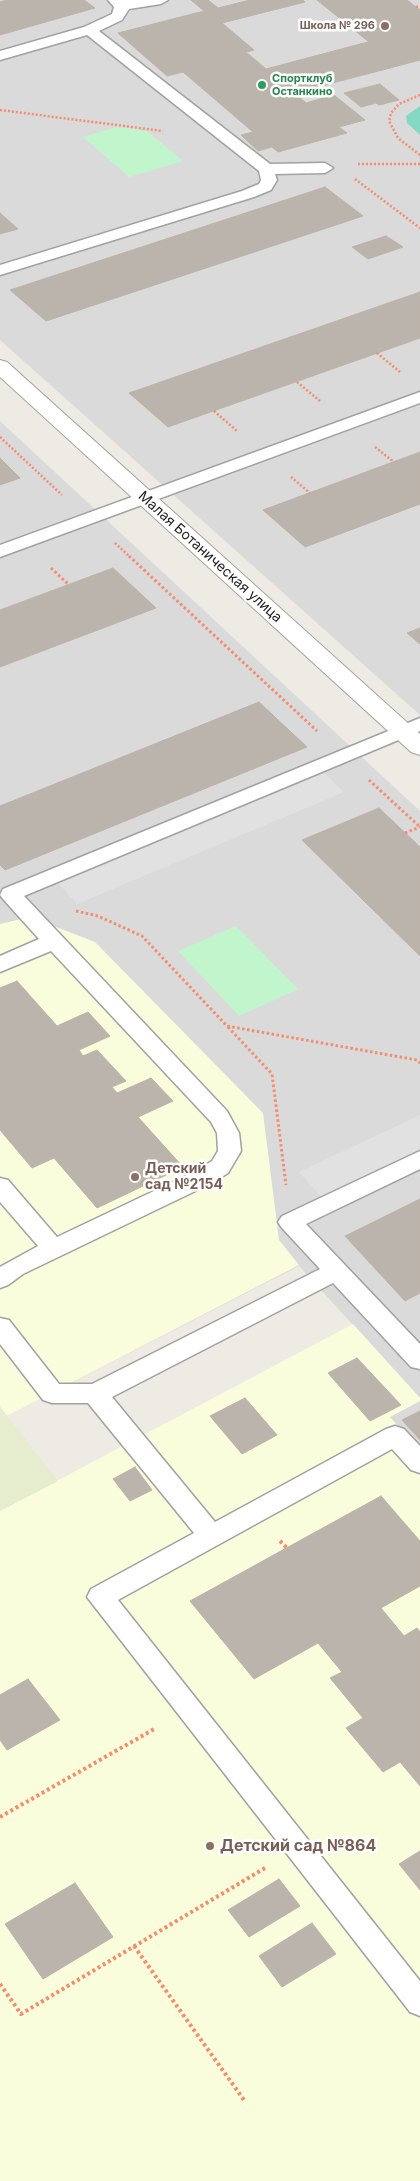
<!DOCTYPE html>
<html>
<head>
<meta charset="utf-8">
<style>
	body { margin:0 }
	canvas { display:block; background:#edebe3 }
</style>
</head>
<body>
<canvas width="420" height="2181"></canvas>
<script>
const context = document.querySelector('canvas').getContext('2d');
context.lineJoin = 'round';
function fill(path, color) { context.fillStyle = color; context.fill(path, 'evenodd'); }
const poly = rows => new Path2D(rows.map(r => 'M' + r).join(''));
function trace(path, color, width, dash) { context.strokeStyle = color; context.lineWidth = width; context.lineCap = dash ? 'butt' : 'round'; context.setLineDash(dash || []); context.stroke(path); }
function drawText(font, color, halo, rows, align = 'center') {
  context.font = font + ' Inter,sans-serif'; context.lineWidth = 5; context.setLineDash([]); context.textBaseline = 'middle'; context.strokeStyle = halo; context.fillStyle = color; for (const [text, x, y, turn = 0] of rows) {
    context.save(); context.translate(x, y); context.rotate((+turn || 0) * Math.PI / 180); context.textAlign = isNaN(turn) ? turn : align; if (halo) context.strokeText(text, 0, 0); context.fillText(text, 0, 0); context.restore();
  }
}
fill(poly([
	[0,0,420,0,420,715,0,340],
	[0,421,420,811,420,1398,299,1266,7,1416,0,1407],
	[420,1401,420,1451,389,1417]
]), '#dbdada');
fill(poly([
	[30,917,95,942,263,1113,279,1240,299,1265,7,1416,0,1407,0,924],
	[353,1324,420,1398,420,1401,390,1417,420,1451,420,2181,0,2181,0,1511]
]), '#f9fddc');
fill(poly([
	[0,1407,58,1481,0,1511]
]), '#e6ecce');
fill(poly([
	[117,127,147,131,183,161,129,177,83,137],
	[236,926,298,989,239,1016,178,951]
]), '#c1f6cc');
fill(poly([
	[420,106,420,135,407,123,406,116]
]), '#84d9c4');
fill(poly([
	[324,773,344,792,77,904,58,883],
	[420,1115,420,1150,321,1197,299,1172]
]), '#e1e1e1');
const building = poly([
	[7,0,84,0,95,8,0,35,0,2,7,0],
	[191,0,208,0,218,8,250,0,303,0,305,2,222,23,254,50,246,52,266,69,360,44,390,68,294,93,306,103,334,95,365,120,339,127,347,133,278,152,272,147,258,151,241,135,253,132,183,72,167,76,118,33,204,11,191,0],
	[317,0,407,0,420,10,420,60,390,68,360,44,369,42,317,0],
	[380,84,399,100,379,105,376,103,361,107,344,93,380,84],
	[325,187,363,216,46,321,10,290,325,187],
	[0,213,18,229,0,234,0,213],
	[386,236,403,247,368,259,352,247,386,236],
	[420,292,420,338,168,427,129,393,420,292],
	[420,452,420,504,305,547,263,510,420,452],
	[0,458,20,478,0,485,0,458],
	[113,568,156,608,0,667,0,610,113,568],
	[420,628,420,644,407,633,420,628],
	[259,702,307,747,5,870,0,865,0,806,259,702],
	[379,808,420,847,420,956,302,840,379,808],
	[17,981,57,1026,88,1012,110,1036,79,1050,83,1056,97,1050,126,1081,112,1087,117,1093,151,1078,173,1101,138,1117,183,1167,97,1208,54,1158,32,1168,0,1130,0,988,17,981],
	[420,1199,420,1293,405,1301,345,1236,420,1199],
	[357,1358,401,1405,370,1421,328,1373,357,1358],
	[245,1398,277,1435,242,1454,210,1416,245,1398],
	[420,1411,420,1440,402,1420,420,1411],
	[135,1467,152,1490,130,1501,113,1479,135,1467],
	[381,1496,420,1541,420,1586,381,1608,404,1636,417,1628,420,1632,420,1786,400,1762,383,1772,346,1728,363,1718,330,1678,342,1672,318,1643,254,1679,190,1601,381,1496],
	[28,1679,60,1720,7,1750,0,1740,0,1695,28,1679],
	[420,1851,420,1890,399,1864,420,1851],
	[279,1879,300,1906,249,1937,228,1910,279,1879],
	[75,1883,113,1937,43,1979,5,1924,75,1883],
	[312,1923,336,1954,282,1987,259,1956,312,1923]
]);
fill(building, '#bab4ac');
trace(building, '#beb4a6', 1);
const lane = poly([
	[108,0,168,0,161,4,129,9,122,20,99,31,270,164,325,163,333,168,325,173,275,174,277,180,271,190,254,197,0,275,0,265,242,191,259,184,261,180,259,171,87,35,0,60,0,51,84,27,112,14,114,7,108,0],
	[420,392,420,403,0,557,0,545,420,392],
	[420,718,420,731,24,896,227,1111,239,1133,241,1151,228,1173,212,1183,23,1274,8,1285,0,1288,0,1267,38,1246,0,1202,0,1178,8,1180,57,1237,196,1171,212,1161,218,1151,217,1133,211,1122,51,951,0,972,0,956,39,939,3,899,0,895,3,889,420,718],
	[420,1151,420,1169,306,1224,420,1344,420,1369,411,1367,333,1283,112,1397,215,1522,386,1429,395,1426,404,1429,420,1446,420,1473,411,1470,392,1449,118,1600,420,1981,420,2016,410,2012,87,1597,91,1589,194,1533,88,1403,52,1403,43,1400,0,1344,0,1318,9,1320,59,1384,92,1384,320,1269,282,1228,278,1222,282,1216,420,1151]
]);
const street = poly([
	[0,360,7,362,420,734,420,755,411,752,0,377,0,360]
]);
trace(lane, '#a1a1a1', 3);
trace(street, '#a1a1a1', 2);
trace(poly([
	[416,7,420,6],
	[420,95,399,104,391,113,389,121,398,138,420,155],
	[0,110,163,131],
	[358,164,420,164],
	[355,179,420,228],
	[377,353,400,372],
	[297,382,320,401],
	[214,411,237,431],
	[0,437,62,495],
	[375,447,394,462],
	[291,477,310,493],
	[115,543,130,557]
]), '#f38d6e', 2.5, [2, 2]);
trace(poly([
	[129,556,317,731],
	[51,568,68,584],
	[369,780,420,827],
	[405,833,420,827],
	[76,911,98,916,142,936,227,1026,417,1060,420,1063],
	[228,1027,272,1074,286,1185]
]), '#f38d6e', 3, [2.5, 2.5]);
trace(poly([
	[280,1541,287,1548],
	[0,1817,156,1728],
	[134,1946,244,2100],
	[0,1984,21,2014,265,1868]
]), '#f38d6e', 4, [3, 3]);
fill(lane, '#fff');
fill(street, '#fff');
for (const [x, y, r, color] of [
	[385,26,5,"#8d6e63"],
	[262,85,5,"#2e9e5b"],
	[135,1177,5,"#8d6e63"],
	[210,1846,5,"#8d6e63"]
]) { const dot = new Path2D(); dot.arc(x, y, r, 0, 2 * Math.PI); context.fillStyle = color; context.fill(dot); trace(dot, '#fff', 2); }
drawText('bold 11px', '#785e54', '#fff', [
	["Школа № 296",375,26]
], 'right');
drawText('bold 11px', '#27864d', '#fff', [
	["Спортклуб",272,79],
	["Останкино",272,92]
], 'left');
drawText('14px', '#1d1d1d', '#fff', [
	["Малая Ботаническая улица",210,557,42]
]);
drawText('bold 14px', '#785e54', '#fff', [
	["Детский",145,1169],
	["сад №2154",145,1185]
], 'left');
drawText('bold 16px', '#785e54', '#fff', [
	["Детский сад №864",220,1846]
], 'left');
</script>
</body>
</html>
